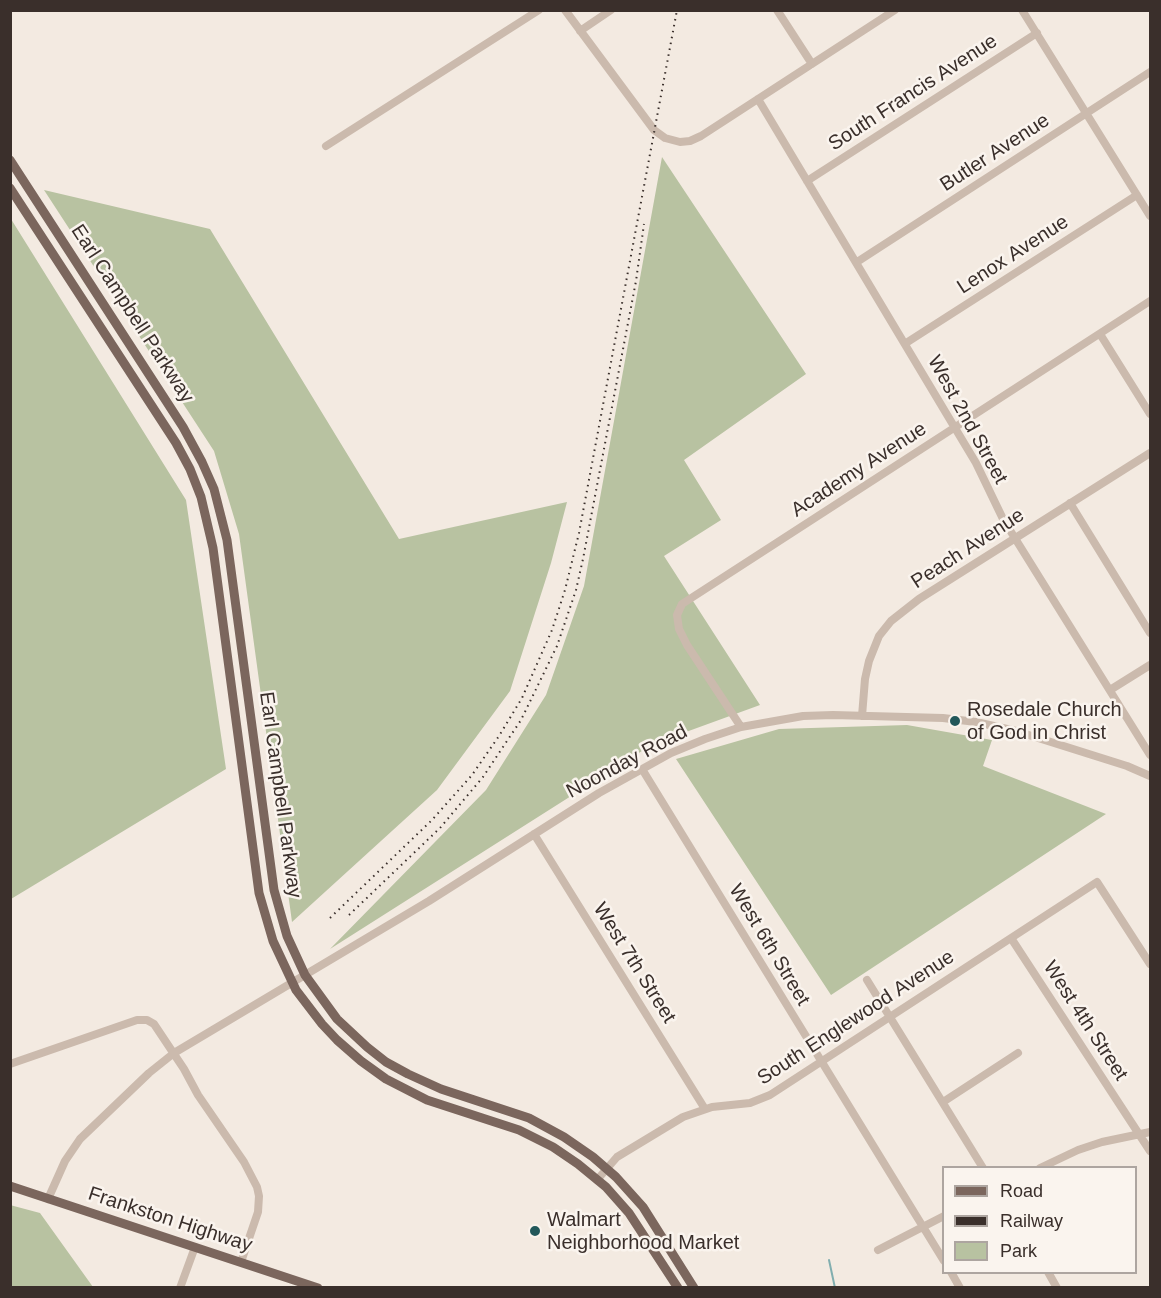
<!DOCTYPE html>
<html>
<head>
<meta charset="utf-8">
<style>
	body { margin:0 }
	#map { position:relative; width:1161px; height:1298px; overflow:hidden; background:#f3eae1; font-family:Helvetica,sans-serif }
	canvas { display:block }
	.frame { position:absolute; inset:0; border:12px solid #3a2f2b; pointer-events:none }
	.legend { position:absolute; left:942px; top:1166px; width:195px; height:108px; box-sizing:border-box; background:#faf4ee; border:2px solid #ada5a0; margin:0; padding:8px 10px; list-style:none; font-size:18px; color:#3a2f2b }
	.legend li { display:flex; align-items:center; gap:12px; height:30px }
	.legend b { width:30px; border:2px solid #ada5a0 }
</style>
</head>
<body>
<div id="map">
<canvas width="1161" height="1298"></canvas>
<div class="frame"></div>
<ul class="legend">
<li><b style="height:8px;background:#7b665d"></b>Road</li>
<li><b style="height:8px;background:#3a2f2b"></b>Railway</li>
<li><b style="height:16px;background:#b8c2a1"></b>Park</li>
</ul>
</div>
<script>
const context = document.querySelector('canvas').getContext('2d');
context.lineJoin = 'round';
function fill(path, color) { context.fillStyle = color; context.fill(path, 'evenodd'); }
const poly = rows => new Path2D(rows.map(r => 'M' + r).join(''));
function trace(path, color, width, dash) { context.strokeStyle = color; context.lineWidth = width; context.lineCap = dash ? 'butt' : 'round'; context.setLineDash(dash || []); context.stroke(path); }
function drawText(font, color, halo, rows, align = 'center') {
  context.font = font + ' Helvetica,sans-serif'; context.lineWidth = 5; context.setLineDash([]); context.textBaseline = 'middle'; context.strokeStyle = halo; context.fillStyle = color; for (const [text, x, y, turn = 0] of rows) {
    context.save(); context.translate(x, y); context.rotate((+turn || 0) * Math.PI / 180); context.textAlign = isNaN(turn) ? turn : align; if (halo) context.strokeText(text, 0, 0); context.fillText(text, 0, 0); context.restore();
  }
}
fill(poly([
	[662,157,806,374,684,460,721,520,664,556,760,705,653,744,330,949,486,790,546,695,584,586],
	[44,190,210,229,399,539,567,502,551,563,510,691,437,790,292,922,239,534,214,451],
	[11,219,186,500,226,769,11,899],
	[907,725,992,740,983,766,1106,814,831,995,676,759,779,729],
	[10,1205,40,1213,93,1287,11,1287]
]), '#b8c2a1');
trace(poly([
	[829,1260,835,1288]
]), '#81aeaf', 2);
trace(poly([
	[565,10,654,130,665,138,680,142,690,141,701,136,895,10],
	[777,10,812,64],
	[1022,10,1150,216],
	[580,31,611,10],
	[758,99,955,428,976,463,1003,519,1150,755],
	[326,146,539,10],
	[807,181,1037,33],
	[857,262,1150,72],
	[1100,334,1150,414],
	[906,343,1137,195],
	[1070,503,1150,633],
	[1110,690,1150,665],
	[862,716,865,679,869,661,879,636,891,621,919,599,1150,453],
	[741,727,687,645,679,629,677,615,682,604,1150,301],
	[642,769,944,1261],
	[534,834,705,1109],
	[1011,938,1150,1151],
	[867,980,983,1168],
	[10,1064,137,1020,147,1020,154,1024,184,1069,198,1095,244,1162,257,1187,259,1196,258,1212,241,1262],
	[943,1102,1018,1053],
	[1040,1168,1078,1150,1102,1142,1150,1132],
	[597,1180,617,1157,683,1117,712,1107,750,1103,770,1095,1097,882,1150,964],
	[48,1199,65,1161,80,1139,149,1073,174,1053,429,901,599,793,671,753,705,739,741,727,803,716,833,715,943,718,976,722,1016,731,1127,766,1150,776],
	[878,1250,944,1216],
	[951,1272,960,1288],
	[1048,1272,1057,1288],
	[180,1288,195,1247]
]), '#cbbaad', 8);
trace(poly([
	[10,160,183,427,202,462,214,489,227,540,274,890,287,936,305,975,337,1019,367,1047,386,1062,408,1074,441,1089,529,1118,564,1137,593,1157,616,1177,643,1207,694,1288],
	[10,188,176,443,190,469,201,497,213,548,259,893,273,941,296,990,322,1024,337,1040,361,1061,386,1079,427,1100,519,1130,553,1147,578,1164,606,1187,629,1213,678,1288],
	[10,1186,318,1288]
]), '#7b665d', 9);
trace(poly([
	[349,915,440,828,483,777,521,720,557,646,576,590,583,559,636,281,644,224],
	[330,918,432,820,472,775,499,736,522,698,552,630,565,590,579,533,677,10]
]), '#3a2f2b', 2, [1.5, 4.5]);
for (const [x, y, r, color] of [
	[955,721,6,"#22585a"],
	[535,1231,6,"#22585a"]
]) { const dot = new Path2D(); dot.arc(x, y, r, 0, 2 * Math.PI); context.fillStyle = color; context.fill(dot); trace(dot, '#faf4ee', 2); }
drawText('20px', '#3a2f2b', '#faf4ee', [
	["South Francis Avenue",913,93,-33],
	["Butler Avenue",995,153,-33],
	["Lenox Avenue",1013,255,-33],
	["Earl Campbell Parkway",132,314,57],
	["West 2nd Street",967,420,61],
	["Academy Avenue",859,470,-33],
	["Peach Avenue",968,549,-33],
	["Noonday Road",627,762,-28],
	["Earl Campbell Parkway",280,795,82],
	["West 6th Street",769,945,59],
	["West 7th Street",634,963,58],
	["South Englewood Avenue",856,1018,-33],
	["West 4th Street",1085,1021,57],
	["Frankston Highway",170,1220,18]
]);
drawText('20px', '#3a2f2b', '#faf4ee', [
	["Rosedale Church",967,710],
	["of God in Christ",967,733],
	["Walmart",547,1220],
	["Neighborhood Market",547,1243]
], 'left');
</script>
</body>
</html>
